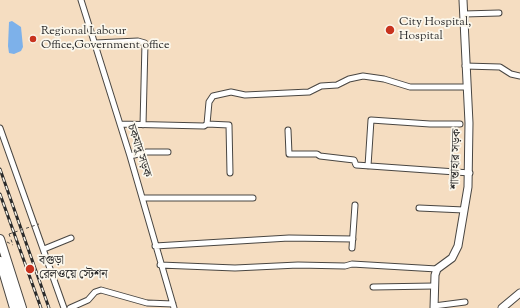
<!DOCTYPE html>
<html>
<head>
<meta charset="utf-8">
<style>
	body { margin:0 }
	canvas { display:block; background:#f5ddc1 }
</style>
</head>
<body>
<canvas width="520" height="308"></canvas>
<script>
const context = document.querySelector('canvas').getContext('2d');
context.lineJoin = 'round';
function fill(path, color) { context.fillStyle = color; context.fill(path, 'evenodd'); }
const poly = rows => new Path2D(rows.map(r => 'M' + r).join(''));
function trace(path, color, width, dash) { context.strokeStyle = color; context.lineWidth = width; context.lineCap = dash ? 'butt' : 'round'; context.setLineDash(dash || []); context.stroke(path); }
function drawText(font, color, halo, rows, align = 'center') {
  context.font = font + ' "Sorts Mill Goudy","Noto Serif Bengali",serif'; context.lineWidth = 3.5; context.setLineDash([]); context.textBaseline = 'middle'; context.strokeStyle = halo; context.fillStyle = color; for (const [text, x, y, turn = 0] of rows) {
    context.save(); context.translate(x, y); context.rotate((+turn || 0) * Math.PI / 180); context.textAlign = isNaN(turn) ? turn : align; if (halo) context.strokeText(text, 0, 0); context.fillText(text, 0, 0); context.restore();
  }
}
fill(poly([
	[12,21,21,27,23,47,21,51,14,54,9,53,8,46,9,22]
]), '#7db1ea');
const minor = poly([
	[81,0,130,156,174,308],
	[464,14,499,13],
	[95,43,138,41,145,43,143,125],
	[465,66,500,67,511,74,520,76],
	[120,124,204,126,207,124,209,102,213,96,231,92,245,95,309,92,321,86,337,85,349,79,363,76,384,79,410,87,466,87],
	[207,124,229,125,230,173],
	[0,128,64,308],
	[288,130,289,154,317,154,320,156,354,160,356,165,470,173],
	[130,156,147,152,168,152],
	[368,166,371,120,430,124,460,124],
	[143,198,253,198],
	[419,208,464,210],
	[155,246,289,238,353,239],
	[352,248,355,205],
	[44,249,71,238],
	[160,265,235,268,298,265,345,266,352,264,437,269],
	[373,287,434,286],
	[434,306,465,302],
	[70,308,88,300,95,292,101,290,147,303,173,304]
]);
const major = poly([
	[434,308,435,275,437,269,452,258,458,246,468,187,469,123,463,0],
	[502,308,520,293]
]);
const highway = poly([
	[0,239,22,308],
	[0,261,14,308]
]);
trace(minor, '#494642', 7);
trace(major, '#494642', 9);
trace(highway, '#494642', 10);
trace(poly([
	[9,234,13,245],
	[7,242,13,245]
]), '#494642', 1, [3, 3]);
trace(minor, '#fff', 5);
trace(major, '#fff', 7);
trace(highway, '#fff', 8);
const rail = poly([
	[0,169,49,308],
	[0,194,41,308]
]);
trace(rail, '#2b2b2b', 3);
trace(rail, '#fbf7ec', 1.5, [4.5]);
trace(poly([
	[9,234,39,224]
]), '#494642', 1, [3, 3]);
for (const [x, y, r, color] of [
	[390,30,5,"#c8321e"],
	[33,39,4,"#c8321e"],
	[30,269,5,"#c8321e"]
]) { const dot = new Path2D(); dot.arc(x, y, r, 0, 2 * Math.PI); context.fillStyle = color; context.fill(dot); trace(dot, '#fbf7ec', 1.5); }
drawText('12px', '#2b2b2b', '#fbf7ec', [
	["City Hospital,",399,23],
	["Hospital",399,37],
	["Regional Labour",41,32],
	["Office,Government office",41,46],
	["বগুড়া",39,262],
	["রেলওয়ে স্টেশন",39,276]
], 'left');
drawText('12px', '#2b2b2b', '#fbf7ec', [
	["চকযাদু সড়ক",138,151,72],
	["শান্তাহার সড়ক",457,159,-88]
]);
</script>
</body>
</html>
